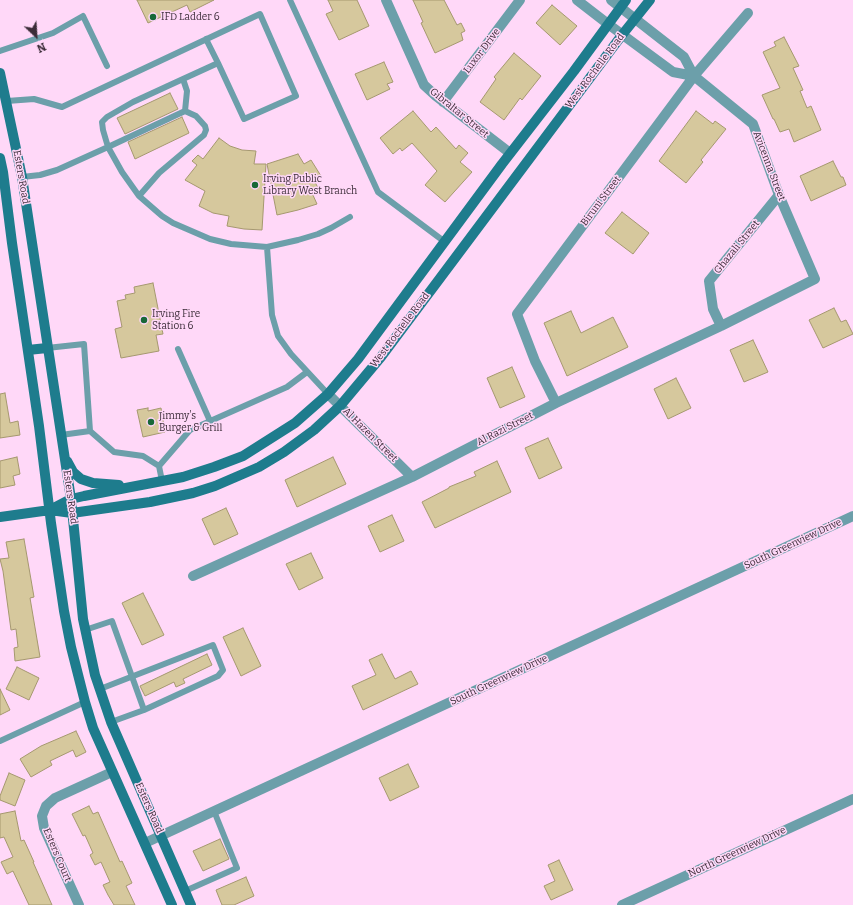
<!DOCTYPE html>
<html>
<head>
<meta charset="utf-8">
<style>
	body { margin:0 }
	#map { position:relative; width:853px; height:905px; overflow:hidden; background:#ffd8f8; font-family:Bitter,serif }
	canvas { display:block }
	.north { position:absolute; left:16px; top:16px; width:40px; height:40px; -webkit-text-stroke:3px #ffd8f8; paint-order:stroke; rotate:155deg; font-size:11px; font-weight:700; line-height:16px; text-align:center; color:#3b2c38 }
	.north::after { content:''; display:block; margin:auto; width:14px; height:18px; background:#3b2c38; clip-path:polygon(50% 0,100% 100%,50% 72%,0 100%) }
</style>
</head>
<body>
<div id="map">
<canvas width="853" height="905"></canvas>
<div class="north">N</div>
</div>
<script>
const context = document.querySelector('canvas').getContext('2d');
context.lineJoin = 'round';
function fill(path, color) { context.fillStyle = color; context.fill(path, 'evenodd'); }
const poly = rows => new Path2D(rows.map(r => 'M' + r).join(''));
function trace(path, color, width, dash) { context.strokeStyle = color; context.lineWidth = width; context.lineCap = dash ? 'butt' : 'round'; context.setLineDash(dash || []); context.stroke(path); }
function drawText(font, color, halo, rows, align = 'center') {
  context.font = font + ' Bitter,serif'; context.lineWidth = 3; context.setLineDash([]); context.textBaseline = 'middle'; context.strokeStyle = halo; context.fillStyle = color; for (const [text, x, y, turn = 0] of rows) {
    context.save(); context.translate(x, y); context.rotate((+turn || 0) * Math.PI / 180); context.textAlign = isNaN(turn) ? turn : align; if (halo) context.strokeText(text, 0, 0); context.fillText(text, 0, 0); context.restore();
  }
}
const building = poly([
	[137,0,214,0,190,12,187,5,148,23,137,0],
	[328,0,357,0,369,26,339,40,326,14,333,11,328,0],
	[413,0,444,0,457,25,461,23,465,31,461,33,463,40,435,53,421,23,423,22,413,0],
	[552,5,577,26,560,45,536,23,552,5],
	[784,37,799,66,793,68,803,90,800,91,807,108,811,106,821,130,794,142,789,129,780,132,774,119,773,119,762,95,780,88,763,52,776,46,774,42,784,37],
	[514,53,541,76,522,100,520,98,504,120,480,102,496,79,494,77,514,53],
	[384,62,393,82,387,84,390,89,367,100,355,74,384,62],
	[170,93,178,109,125,134,117,118,170,93],
	[413,111,431,132,436,127,456,149,459,145,468,153,460,162,472,172,445,202,425,185,437,171,412,143,402,151,400,148,393,154,380,138,413,111],
	[696,111,713,124,715,121,726,129,701,160,703,162,686,183,659,161,696,111],
	[182,117,189,133,135,159,128,142,182,117],
	[219,138,230,146,242,150,256,151,254,164,266,164,262,230,244,229,227,226,229,216,213,213,199,206,205,191,185,180,197,165,192,161,198,155,203,159,219,138],
	[298,154,304,164,311,160,321,176,315,182,319,190,312,193,317,204,298,210,277,215,267,164,298,154],
	[833,161,841,177,843,177,846,185,811,201,800,176,833,161],
	[622,212,649,233,633,254,605,233,622,212],
	[153,283,163,334,156,335,159,351,121,358,115,329,122,327,117,301,126,299,125,295,135,293,134,287,153,283],
	[834,308,841,322,846,320,853,334,823,348,809,320,834,308],
	[571,311,581,333,613,317,628,347,567,376,544,323,571,311],
	[753,340,768,372,744,382,730,350,753,340],
	[512,367,525,397,500,408,487,378,512,367],
	[676,378,691,408,668,419,654,389,676,378],
	[5,393,10,423,18,421,20,435,0,438,0,394,5,393],
	[148,408,148,411,161,408,165,432,143,437,137,410,148,408],
	[548,438,562,468,539,479,525,448,548,438],
	[17,457,20,474,13,476,15,485,0,488,0,461,17,457],
	[333,457,346,484,297,507,285,480,333,457],
	[497,461,511,492,435,528,422,502,449,488,449,487,476,476,474,472,497,461],
	[226,508,238,534,214,545,202,519,226,508],
	[392,515,404,541,380,552,368,526,392,515],
	[24,539,34,597,30,598,40,657,15,661,14,648,18,647,16,629,11,630,3,571,0,559,9,558,6,542,24,539],
	[311,553,323,578,299,590,286,564,311,553],
	[143,593,164,635,142,645,122,603,143,593],
	[243,628,261,666,241,676,223,637,243,628],
	[207,654,212,665,183,679,185,683,176,687,174,682,145,696,140,686,207,654],
	[382,654,395,679,411,671,418,684,363,710,352,686,376,675,369,660,382,654],
	[17,667,39,678,29,700,6,689,17,667],
	[0,689,10,710,0,715,0,689],
	[76,731,86,752,76,757,73,750,50,761,52,765,31,777,20,759,41,746,76,731],
	[408,764,419,787,390,801,379,778,408,764],
	[9,773,25,780,15,806,0,800,0,796,9,773],
	[89,806,93,814,98,812,120,862,122,861,132,883,126,886,135,905,114,905,108,895,103,885,110,882,101,862,95,865,90,855,93,853,85,835,83,836,72,814,89,806],
	[15,811,21,841,24,840,34,862,33,862,52,905,29,905,13,871,7,874,1,862,13,857,4,837,0,838,0,814,15,811],
	[220,839,229,859,203,871,193,851,220,839],
	[559,860,573,890,551,900,544,886,555,881,548,865,559,860],
	[246,877,254,896,234,905,222,905,216,890,246,877]
]);
fill(building, '#d6c89d');
trace(building, '#a5986f', 1);
trace(poly([
	[290,0,378,192,445,242],
	[206,39,218,63],
	[0,51,53,33,83,16,107,66],
	[7,101,34,99,62,107,260,14,296,96,244,119,218,63,183,79],
	[22,177,40,175,57,170,108,147,122,172,139,196,162,216,173,223,210,239,231,244,267,247,298,240,318,234,331,228,350,217],
	[139,196,159,173,204,135,206,130,205,126,196,116,185,111,108,147,103,130,102,122,107,117,133,102,183,79,187,91,185,111],
	[267,247,272,315,278,336,291,354,328,394],
	[47,348,84,344,90,431],
	[178,349,210,421],
	[61,435,90,431,114,452,143,456,159,466],
	[162,481,159,466,190,430,287,387,307,372],
	[85,630,112,621,144,710,111,722],
	[100,689,213,645,223,670,218,676,144,710],
	[0,741,85,702],
	[185,891,237,868,214,811]
]), '#6c9faa', 6);
trace(poly([
	[386,0,424,85,436,96,510,153],
	[577,0,608,24,673,72,694,76],
	[443,102,520,0],
	[721,326,713,309,709,281,779,195],
	[328,394,412,477],
	[556,403,535,361,517,314,694,76,748,13],
	[193,576,412,477,556,403,721,326,815,279,779,195,753,124,694,76,684,57,611,0],
	[145,843,853,516],
	[79,905,44,828,42,816,46,806,55,798,112,772],
	[622,905,853,799]
]), '#6c9faa', 10);
trace(poly([
	[0,73,22,177,71,499,83,619,95,675,111,722,191,905],
	[0,158,3,172,12,243,39,426,51,523,64,611,71,647,85,702,93,728,172,905],
	[28,350,47,348],
	[67,461,73,472,81,479,93,483,119,485],
	[50,510,71,499,84,496,183,477,214,467,243,456,295,423,328,394,358,359,502,164,574,71,626,0],
	[0,517,50,510,72,513,150,502,193,493,215,486,259,467,284,452,314,430,340,406,381,357,622,35,650,0]
]), '#1e7c8d', 10);
for (const [x, y, r, color] of [
	[153,17,4,"#176838"],
	[255,185,4,"#176838"],
	[144,320,4,"#176838"],
	[151,422,4,"#176838"]
]) { const dot = new Path2D(); dot.arc(x, y, r, 0, 2 * Math.PI); context.fillStyle = color; context.fill(dot); trace(dot, '#ffd8f8', 1.5); }
drawText('10px', '#3b2c38', '#ffd8f8', [
	["IFD Ladder 6",161,17],
	["Irving Public",263,179],
	["Library West Branch",263,191],
	["Irving Fire",152,314],
	["Station 6",152,326],
	["Jimmy's",159,416],
	["Burger & Grill",159,428]
], 'left');
drawText('10px', '#3b2c38', '#ffd8f8', [
	["Luxor Drive",482,51,-53],
	["West Rochelle Road",595,71,-53],
	["Gibraltar Street",459,113,39],
	["Avicenna Street",769,166,69],
	["Esters Road",21,177,80],
	["Biruni Street",601,201,-53],
	["Ghazali Street",737,247,-51],
	["West Rochelle Road",400,330,-53],
	["Al Razi Street",505,429,-27],
	["Al Hazen Street",370,435,45],
	["Esters Road",70,497,82],
	["South Greenview Drive",793,544,-25],
	["South Greenview Drive",499,680,-25],
	["Esters Road",149,808,66],
	["North Greenview Drive",737,852,-25],
	["Esters Court",57,855,67]
]);
</script>
</body>
</html>
